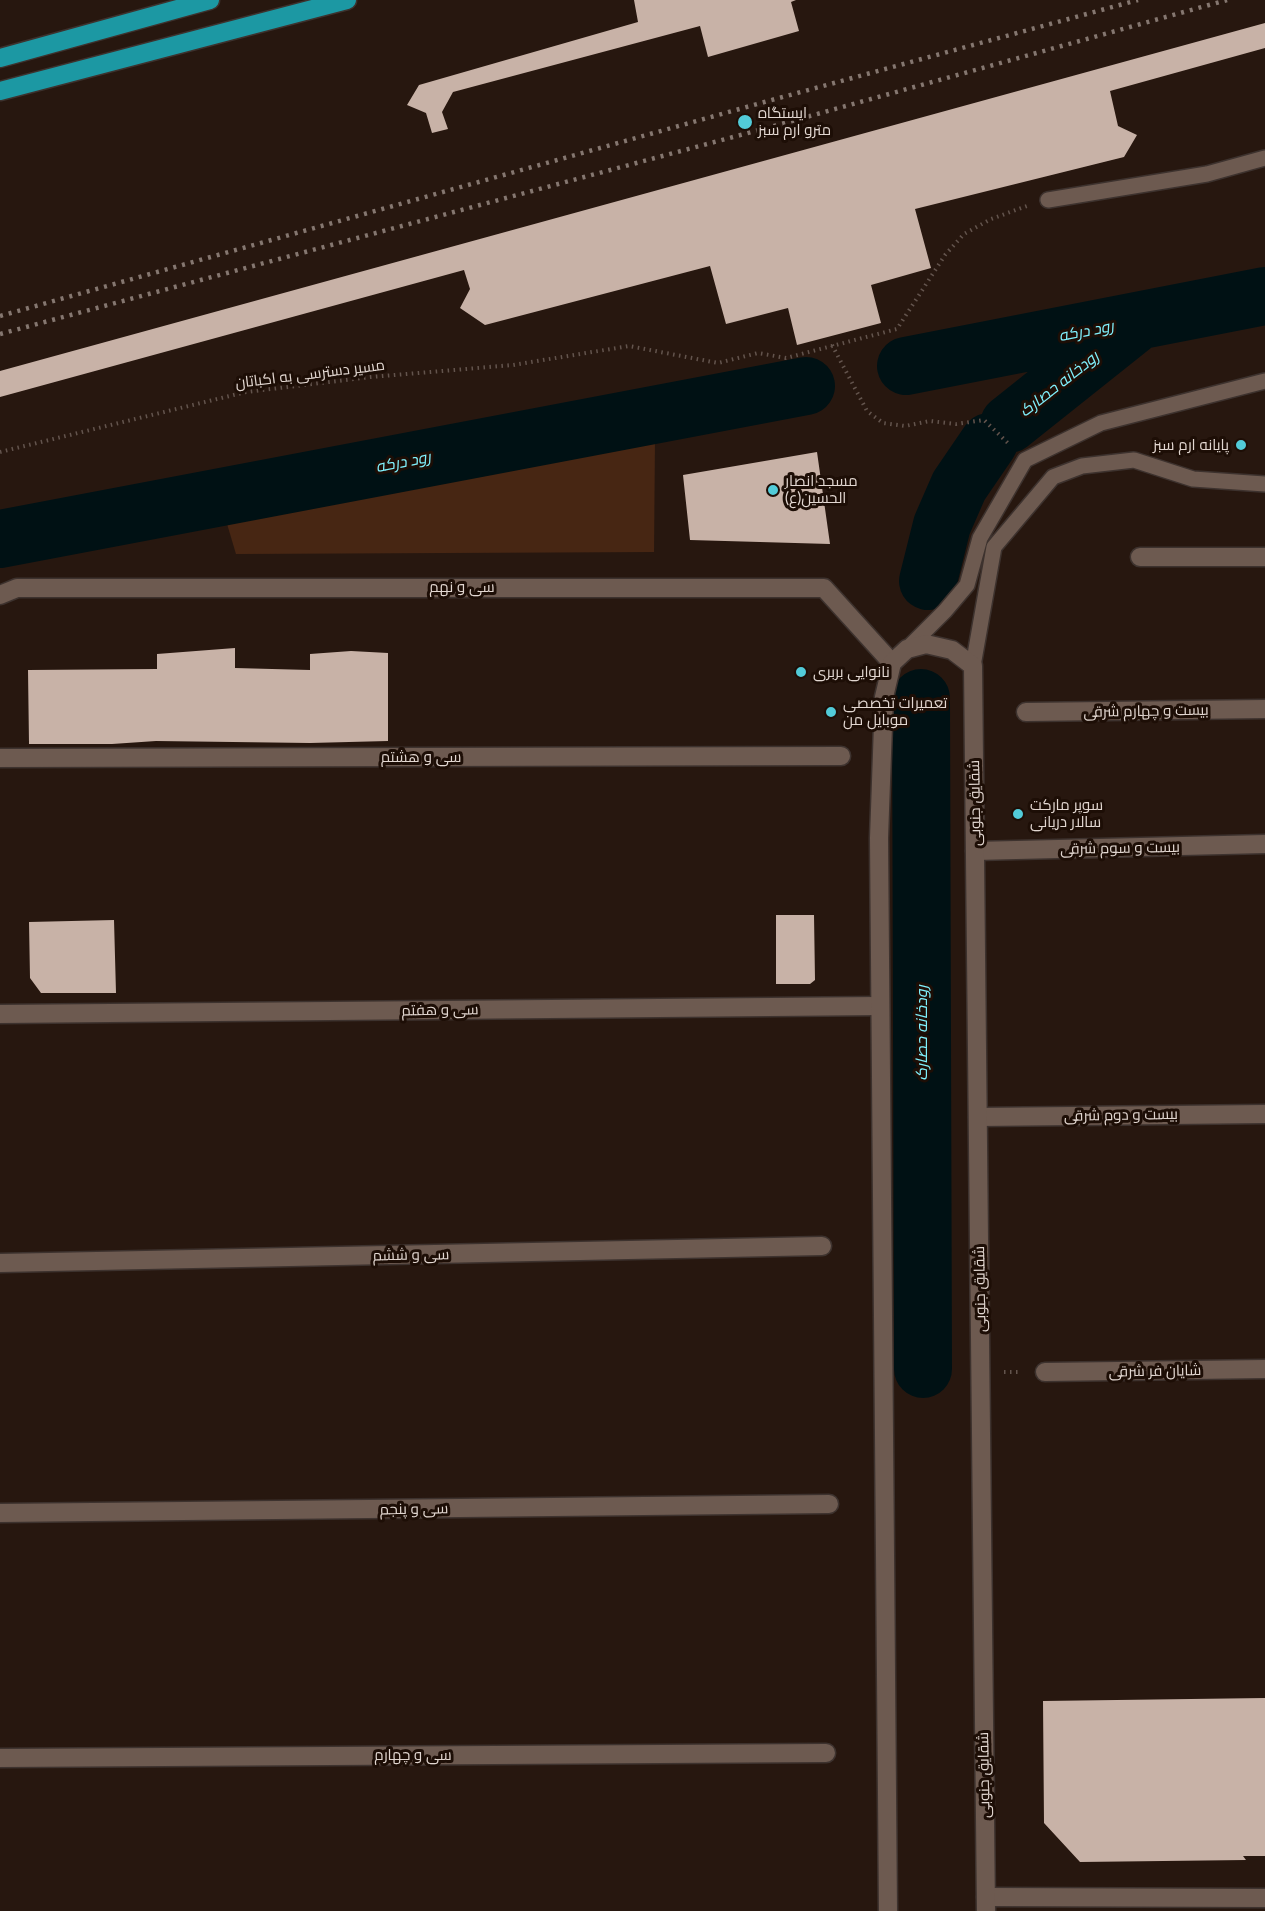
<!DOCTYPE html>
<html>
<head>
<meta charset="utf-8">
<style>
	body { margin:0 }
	canvas { display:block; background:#27170f }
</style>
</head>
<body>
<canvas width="1265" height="1911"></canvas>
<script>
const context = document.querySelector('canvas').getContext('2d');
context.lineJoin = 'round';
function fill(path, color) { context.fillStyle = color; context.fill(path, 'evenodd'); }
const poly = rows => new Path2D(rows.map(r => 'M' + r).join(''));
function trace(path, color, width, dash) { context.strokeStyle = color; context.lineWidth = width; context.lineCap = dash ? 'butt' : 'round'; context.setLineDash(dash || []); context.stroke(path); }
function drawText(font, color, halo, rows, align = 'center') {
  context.font = font + ' Lato,Cairo,sans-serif'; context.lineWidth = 6; context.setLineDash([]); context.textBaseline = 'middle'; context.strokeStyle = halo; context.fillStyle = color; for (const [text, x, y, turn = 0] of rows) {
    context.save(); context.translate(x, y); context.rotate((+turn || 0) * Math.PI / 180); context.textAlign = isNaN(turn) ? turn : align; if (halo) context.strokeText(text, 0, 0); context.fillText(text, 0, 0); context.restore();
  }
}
fill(poly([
	[655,436,654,552,236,554,225,517]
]), '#472613');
trace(poly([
	[906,366,1265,296],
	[1009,424,1132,326],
	[0,539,806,386],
	[928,581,942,525,959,486,989,442],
	[921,698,923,1369]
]), '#001114', 58);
fill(poly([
	[634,0,796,0,791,2,799,31,708,57,700,26,453,92,442,112,448,129,432,133,426,113,407,105,419,85,638,22],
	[1265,23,1265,48,1110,91,1118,126,1137,135,1124,157,915,209,931,268,871,285,881,323,797,345,788,308,726,324,710,266,485,325,460,308,470,289,464,270,0,397,0,371],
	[817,452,830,544,690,540,683,475],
	[235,648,235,668,272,669,310,670,310,654,351,651,388,653,388,741,310,743,156,741,112,744,29,744,28,670,157,669,157,654],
	[776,915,814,915,815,980,810,984,776,984],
	[114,920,116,993,41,993,30,978,29,922],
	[1265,1698,1265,1856,1243,1856,1246,1860,1080,1862,1044,1823,1043,1701]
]), '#c8b2a7');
const lane = poly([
	[1048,200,1207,174,1265,158],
	[907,649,945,611,967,585,980,538,1025,460,1101,423,1265,381],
	[973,666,994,547,1053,477,1082,466,1134,460,1193,479,1265,484]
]);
const street = poly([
	[1140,557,1265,557],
	[0,595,17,588,824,588,892,663],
	[1026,712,1265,709],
	[0,758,841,756],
	[975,851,1265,844],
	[0,1014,880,1006],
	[978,1117,1265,1114],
	[0,1263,822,1246],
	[1045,1372,1265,1369],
	[0,1513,829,1504],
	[0,1758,826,1753],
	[986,1897,1265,1898]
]);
const secondary = poly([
	[888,1911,879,838,884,697,892,663,907,649,926,644,952,650,973,666,986,1911]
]);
const highway = poly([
	[0,58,210,0],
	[0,91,347,0]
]);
trace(lane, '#3d322e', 18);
trace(street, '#3d322e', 21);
trace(secondary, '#3d322e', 21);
trace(highway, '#3d322e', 21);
trace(poly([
	[832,345,867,411,883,423,905,426,930,421,956,424,984,420,1010,445],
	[0,452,246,392,371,377,513,365,629,346,718,363,758,353,786,358,897,329,945,255,964,234,991,219,1027,206],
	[1004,1372,1021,1372]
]), '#63544d', 4, [1.5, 4.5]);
trace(lane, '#6d5a50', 15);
trace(street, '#6d5a50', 18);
trace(secondary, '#6d5a50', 18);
trace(highway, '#1c98a3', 18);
trace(poly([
	[0,316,768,101,1138,0],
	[0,334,774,126,1227,0]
]), '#857770', 4.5, [3, 6]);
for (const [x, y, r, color] of [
	[745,122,8,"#52cbd8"],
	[1241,445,6,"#52cbd8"],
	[773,490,6,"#52cbd8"],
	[801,672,6,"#52cbd8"],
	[831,712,6,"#52cbd8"],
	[1018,814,6,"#52cbd8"]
]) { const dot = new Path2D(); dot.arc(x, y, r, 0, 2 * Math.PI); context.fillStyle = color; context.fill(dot); trace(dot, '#1d0e06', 2); }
drawText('15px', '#e2d7d1', '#1d0e06', [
	["ایستگاه",758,113],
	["مترو ارم سبز",758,130],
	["پایانه ارم سبز",1229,445,"right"],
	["مسجد انصار",785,481],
	["الحسین(ع)",785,498],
	["نانوایی بربری",813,672],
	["تعمیرات تخصصی",843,703],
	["موبایل من",843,720],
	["سوپر مارکت",1030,805],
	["سالار دریانی",1030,822]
], 'left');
drawText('15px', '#e2d7d1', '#1d0e06', [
	["مسیر دسترسی به اکباتان",310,374,-7],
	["سی و نهم",462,587],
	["بیست و چهارم شرقی",1146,711,-1],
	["سی و هشتم",421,757],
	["شقایق جنوبی",975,803,-91],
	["بیست و سوم شرقی",1120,848,-1],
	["سی و هفتم",440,1010,-1],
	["بیست و دوم شرقی",1121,1115,-1],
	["سی و ششم",411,1255,-1],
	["شقایق جنوبی",980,1289,-91],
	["شایان فر شرقی",1155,1371,-1],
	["سی و پنجم",414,1509,-1],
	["سی و چهارم",413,1755],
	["شقایق جنوبی",984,1775,-91]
]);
drawText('italic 16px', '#80f1fd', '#1d0e06', [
	["رود درکه",1086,331,-11],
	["رودخانه حصارک",1059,384,-38],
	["رود درکه",403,462,-11],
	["رودخانه حصارک",922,1033,-90]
]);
</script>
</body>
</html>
